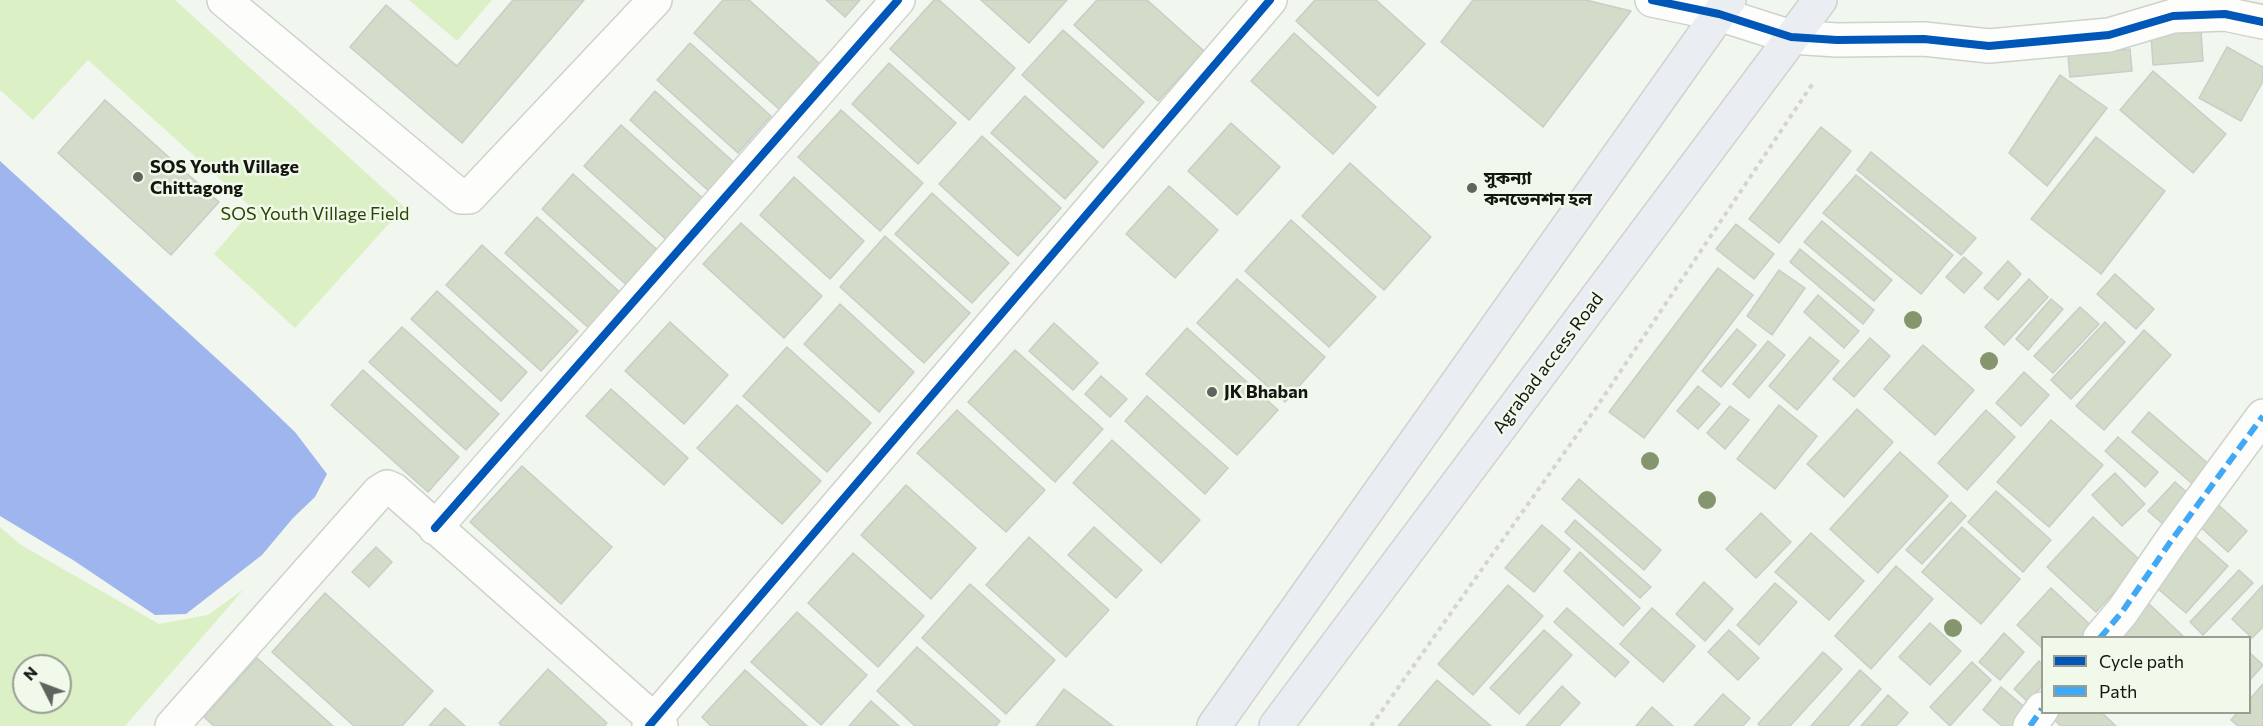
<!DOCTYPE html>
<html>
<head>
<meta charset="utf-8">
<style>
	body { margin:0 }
	#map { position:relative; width:2263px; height:726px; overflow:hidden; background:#f1f6ee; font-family:Commissioner,sans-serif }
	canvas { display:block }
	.legend { position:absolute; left:2041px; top:636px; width:210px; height:78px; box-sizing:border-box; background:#f1f9ea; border:2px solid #999e93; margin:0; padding:8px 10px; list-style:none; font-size:18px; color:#141611 }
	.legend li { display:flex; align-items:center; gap:12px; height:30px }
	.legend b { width:30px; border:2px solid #999e93 }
	.north { position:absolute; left:12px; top:654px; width:60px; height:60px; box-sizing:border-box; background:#f1f9ea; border:2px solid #999e93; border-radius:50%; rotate:312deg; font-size:16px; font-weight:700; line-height:24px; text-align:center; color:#141611 }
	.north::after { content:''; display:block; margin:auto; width:21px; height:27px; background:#61645e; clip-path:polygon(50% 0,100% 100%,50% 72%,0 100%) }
</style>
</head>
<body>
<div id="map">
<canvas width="2263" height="726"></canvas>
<ul class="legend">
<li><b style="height:8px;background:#0057b8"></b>Cycle path</li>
<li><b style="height:8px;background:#3fa9f5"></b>Path</li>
</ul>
<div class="north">N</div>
</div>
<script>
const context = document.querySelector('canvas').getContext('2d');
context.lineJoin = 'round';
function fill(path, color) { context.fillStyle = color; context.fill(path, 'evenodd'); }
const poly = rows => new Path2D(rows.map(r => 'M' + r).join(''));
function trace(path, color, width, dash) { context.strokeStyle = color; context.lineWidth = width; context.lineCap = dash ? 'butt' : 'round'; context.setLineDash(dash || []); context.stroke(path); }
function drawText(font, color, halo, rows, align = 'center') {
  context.font = font + ' Commissioner,"Noto Sans Bengali",sans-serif'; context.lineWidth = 5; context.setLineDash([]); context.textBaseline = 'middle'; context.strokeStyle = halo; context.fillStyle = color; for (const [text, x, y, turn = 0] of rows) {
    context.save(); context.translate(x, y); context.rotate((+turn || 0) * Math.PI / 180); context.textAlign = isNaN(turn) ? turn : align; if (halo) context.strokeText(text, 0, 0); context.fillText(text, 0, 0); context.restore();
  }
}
fill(poly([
	[0,0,175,0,404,207,295,328,214,254,253,209,88,60,33,120,0,90],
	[409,0,492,0,457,41],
	[0,527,21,545,159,624,208,615,244,589,125,726,0,726],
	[24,666,60,666,60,702,24,702]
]), '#dcf0c6');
fill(poly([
	[0,161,249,388,295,432,327,474,315,497,293,518,262,555,186,614,155,615,73,560,0,516]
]), '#9eb6ed');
const building = poly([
	[513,0,584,0,462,143,350,47,386,5,457,66,513,0],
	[723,0,749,0,830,73,789,118,694,33,723,0],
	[826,0,860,0,845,17,826,0],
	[934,0,939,0,1015,68,969,120,890,49,934,0],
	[981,0,1067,0,1029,43,981,0],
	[1097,0,1147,0,1204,51,1158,101,1074,25,1097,0],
	[1315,0,1376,0,1425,44,1378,96,1296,21,1315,0],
	[1473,0,1586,0,1631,11,1543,127,1441,42,1473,0],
	[1063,30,1144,102,1103,148,1022,75,1063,30],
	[2201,32,2203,61,2153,65,2151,34,2201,32],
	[1294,33,1376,107,1333,154,1251,81,1294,33],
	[690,43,771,116,738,153,657,80,690,43],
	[2227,47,2263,67,2263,81,2241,121,2199,98,2227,47],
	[2130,49,2132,71,2070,77,2068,55,2130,49],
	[889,63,956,123,918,164,852,104,889,63],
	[2153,71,2226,134,2193,173,2120,110,2153,71],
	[2060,75,2107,108,2047,186,2009,153,2060,75],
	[655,91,738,166,712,194,630,120,655,91],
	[1025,96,1098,162,1065,199,991,133,1025,96],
	[105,100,219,202,171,255,58,153,105,100],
	[841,110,923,183,880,231,798,157,841,110],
	[1231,123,1280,167,1237,215,1188,171,1231,123],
	[621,125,707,202,670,243,584,166,621,125],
	[1821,127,1851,151,1779,243,1749,219,1821,127],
	[982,136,1061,208,1018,256,939,184,982,136],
	[2096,137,2165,191,2101,274,2031,219,2096,137],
	[1871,152,1976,238,1961,255,1857,170,1871,152],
	[1350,163,1431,237,1384,290,1302,216,1350,163],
	[573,174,662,254,631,289,542,209,573,174],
	[1856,175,1953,255,1921,294,1823,213,1856,175],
	[794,177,864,241,830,279,760,215,794,177],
	[1169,186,1218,230,1175,278,1126,234,1169,186],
	[932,193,1009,263,972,303,895,234,932,193],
	[537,217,623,295,591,330,505,253,537,217],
	[1291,220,1376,297,1329,347,1245,271,1291,220],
	[1822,221,1892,280,1874,301,1804,242,1822,221],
	[741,223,822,296,784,338,703,264,741,223],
	[1736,224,1774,254,1754,279,1716,249,1736,224],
	[885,236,970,313,924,363,840,287,885,236],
	[482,245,578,331,541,371,446,285,482,245],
	[1800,249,1874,310,1863,324,1790,262,1800,249],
	[1964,257,1982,273,1964,293,1946,277,1964,257],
	[2008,261,2021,274,1998,300,1984,288,2008,261],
	[1718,268,1753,295,1644,438,1609,412,1718,268],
	[1779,270,1805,288,1772,335,1747,316,1779,270],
	[2115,274,2154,309,2136,329,2097,294,2115,274],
	[1237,279,1325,357,1285,402,1197,323,1237,279],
	[2029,279,2048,297,2004,345,1985,327,2029,279],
	[437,291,527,372,501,401,411,319,437,291],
	[1818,295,1859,331,1844,348,1804,312,1818,295],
	[2051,299,2063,309,2028,350,2016,339,2051,299],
	[840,304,914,372,879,412,804,344,840,304],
	[2080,307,2099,324,2053,373,2034,356,2080,307],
	[670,322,728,375,684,424,625,371,670,322],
	[2105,322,2125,342,2071,399,2051,380,2105,322],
	[1054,323,1098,363,1073,390,1029,351,1054,323],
	[402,327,499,414,466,450,369,362,402,327],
	[1187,328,1278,410,1237,455,1146,374,1187,328],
	[1737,329,1756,345,1721,387,1702,371,1737,329],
	[2144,330,2171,355,2104,430,2076,406,2144,330],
	[1810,337,1839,361,1797,410,1769,386,1810,337],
	[1870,338,1890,356,1854,397,1833,379,1870,338],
	[1768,341,1785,355,1749,398,1733,384,1768,341],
	[1923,345,1974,390,1935,435,1884,389,1923,345],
	[787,347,871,423,827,472,743,396,787,347],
	[1015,350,1103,429,1055,482,968,402,1015,350],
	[363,370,459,457,428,492,331,405,363,370],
	[2024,372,2049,395,2021,426,1996,403,2024,372],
	[1101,376,1127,399,1110,417,1085,394,1101,376],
	[1698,386,1720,404,1698,429,1677,411,1698,386],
	[611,389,688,458,664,485,586,416,611,389],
	[1147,396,1228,468,1205,494,1125,421,1147,396],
	[737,405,821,481,782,524,697,448,737,405],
	[1779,405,1817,436,1775,489,1737,459,1779,405],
	[1730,406,1749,420,1725,449,1707,433,1730,406],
	[1857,409,1893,442,1844,497,1807,464,1857,409],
	[957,410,1045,490,1006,532,917,453,957,410],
	[1986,410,2015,437,1967,490,1938,463,1986,410],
	[2149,412,2212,467,2195,486,2132,432,2149,412],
	[2051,420,2103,465,2049,527,1997,482,2051,420],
	[2118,437,2158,472,2145,487,2105,451,2118,437],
	[1112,440,1200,520,1161,563,1073,483,1112,440],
	[1900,452,1948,496,1878,573,1830,529,1900,452],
	[522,466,612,547,561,604,470,522,522,466],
	[2115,473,2145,504,2122,526,2092,495,2115,473],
	[1579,479,1661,550,1644,570,1562,499,1579,479],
	[2175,482,2190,495,2164,525,2148,511,2175,482],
	[906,485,976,548,931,599,861,535,906,485],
	[1996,491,2051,540,2023,572,1968,522,1996,491],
	[2213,500,2247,531,2228,552,2194,521,2213,500],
	[1951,502,1966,516,1922,564,1906,550,1951,502],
	[1761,513,1791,542,1756,578,1726,549,1761,513],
	[2093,517,2142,562,2096,612,2047,567,2093,517],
	[1575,520,1651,587,1640,598,1565,532,1575,520],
	[1542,525,1570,549,1534,592,1505,568,1542,525],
	[1094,527,1142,570,1116,598,1068,555,1094,527],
	[1962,527,2020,579,1981,624,1922,572,1962,527],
	[1811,533,1864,581,1829,620,1775,572,1811,533],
	[2193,535,2228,566,2186,613,2150,582,2193,535],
	[1029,537,1109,610,1066,657,986,585,1029,537],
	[376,547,392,562,369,587,352,572,376,547],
	[1580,552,1640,608,1623,626,1564,571,1580,552],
	[853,553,924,616,878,667,808,603,853,553],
	[1896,566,1933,599,1871,669,1835,636,1896,566],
	[2239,570,2253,583,2203,635,2190,622,2239,570],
	[1704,582,1733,609,1705,641,1676,614,1704,582],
	[1775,583,1797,602,1759,645,1737,625,1775,583],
	[970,584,1055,660,1006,714,922,638,970,584],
	[1508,585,1543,616,1473,695,1438,664,1508,585],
	[2263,585,2263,627,2252,638,2232,619,2263,585],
	[2051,588,2098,632,2093,638,2042,638,2042,648,2017,625,2051,588],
	[325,593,433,691,402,726,354,726,272,652,325,593],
	[2146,601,2185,638,2119,638,2146,601],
	[1567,608,1629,662,1615,677,1554,622,1567,608],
	[1652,608,1695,646,1663,682,1620,644,1652,608],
	[797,612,867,675,821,725,751,662,797,612],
	[1930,623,1961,651,1930,685,1899,657,1930,623],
	[1544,630,1572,655,1519,714,1490,688,1544,630],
	[1729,630,1759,658,1738,680,1708,652,1729,630],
	[2004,633,2024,652,2000,680,1979,662,2004,633],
	[917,647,1000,721,996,726,915,726,877,691,917,647],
	[1823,652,1842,669,1790,726,1760,726,1758,724,1823,652],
	[2250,653,2263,665,2250,680,2250,653],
	[257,658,333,726,214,726,204,717,257,658],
	[2039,661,2042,665,2042,686,2028,702,2014,689,2039,661],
	[1972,662,1991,680,1950,726,1930,707,1972,662],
	[548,669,607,723,604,726,502,726,499,723,548,669],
	[745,670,807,726,711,726,702,717,745,670],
	[1860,670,1881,689,1848,726,1811,726,1860,670],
	[1437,680,1491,726,1398,726,1437,680],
	[2263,684,2263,726,2238,726,2231,720,2238,712,2250,712,2250,699,2263,684],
	[1562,686,1580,703,1559,726,1526,726,1562,686],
	[2001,687,2028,710,2015,726,2002,726,1983,710,2001,687],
	[1064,689,1113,726,1036,726,1064,689],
	[1723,694,1750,718,1743,726,1694,726,1723,694],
	[1888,695,1908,713,1896,726,1861,726,1888,695],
	[871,701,899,726,849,726,871,701],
	[1652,707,1673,726,1636,726,1652,707],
	[445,708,465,726,429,726,445,708],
	[2055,712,2101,712,2116,726,2061,726,2051,717,2055,712]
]);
fill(building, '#d2dcc8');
trace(building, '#cacdc8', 1.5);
const minor = poly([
	[224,0,461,197,469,197,655,0],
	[1652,0,1719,14,1791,37,1837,40,1924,39,1989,46,2109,35,2173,16,2225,14,2263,22],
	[435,528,898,0],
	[2100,638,2122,612,2171,541,2263,416],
	[172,726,379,492,387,487,394,490,661,726],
	[649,726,1270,0],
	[2030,726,2042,709]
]);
const major = poly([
	[1214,726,1729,0],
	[1276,726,1820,0]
]);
trace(minor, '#ced2cb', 36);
trace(major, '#d0d2ce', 36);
trace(poly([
	[1371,726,1596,408,1813,83]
]), '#d3d5d2', 4, [4.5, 4.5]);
trace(minor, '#fdfefc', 33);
trace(major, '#eaeef3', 33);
trace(poly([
	[2100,638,2122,612,2171,541,2263,416],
	[2030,726,2042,709]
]), '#3fa9f5', 6, [12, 6]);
trace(poly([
	[1652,0,1719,14,1791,37,1837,40,1924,39,1989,46,2109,35,2173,16,2225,14,2263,22],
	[435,528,898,0],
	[649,726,1270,0]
]), '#0057b8', 8);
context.fillStyle = '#85956d';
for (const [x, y] of [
	[1913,320],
	[1989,361],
	[1650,461],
	[1707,500],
	[1953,628]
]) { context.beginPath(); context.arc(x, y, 9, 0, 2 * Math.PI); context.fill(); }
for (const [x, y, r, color] of [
	[138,177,6,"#61645e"],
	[1472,188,6,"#61645e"],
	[1212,392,6,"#61645e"]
]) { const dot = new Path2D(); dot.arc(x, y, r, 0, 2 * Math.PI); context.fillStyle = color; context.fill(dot); trace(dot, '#f1f9ea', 2); }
drawText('bold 18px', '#141611', '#f1f9ea', [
	["SOS Youth Village",150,167],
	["Chittagong",150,188],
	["সুকন্যা",1484,178],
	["কনভেনশন হল",1484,199],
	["JK Bhaban",1224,392]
], 'left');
drawText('18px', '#2d4503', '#f1f9ea', [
	["SOS Youth Village Field",315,214]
]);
drawText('18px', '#141611', '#f1f9ea', [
	["Agrabad access Road",1548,363,-53]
]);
</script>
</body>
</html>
